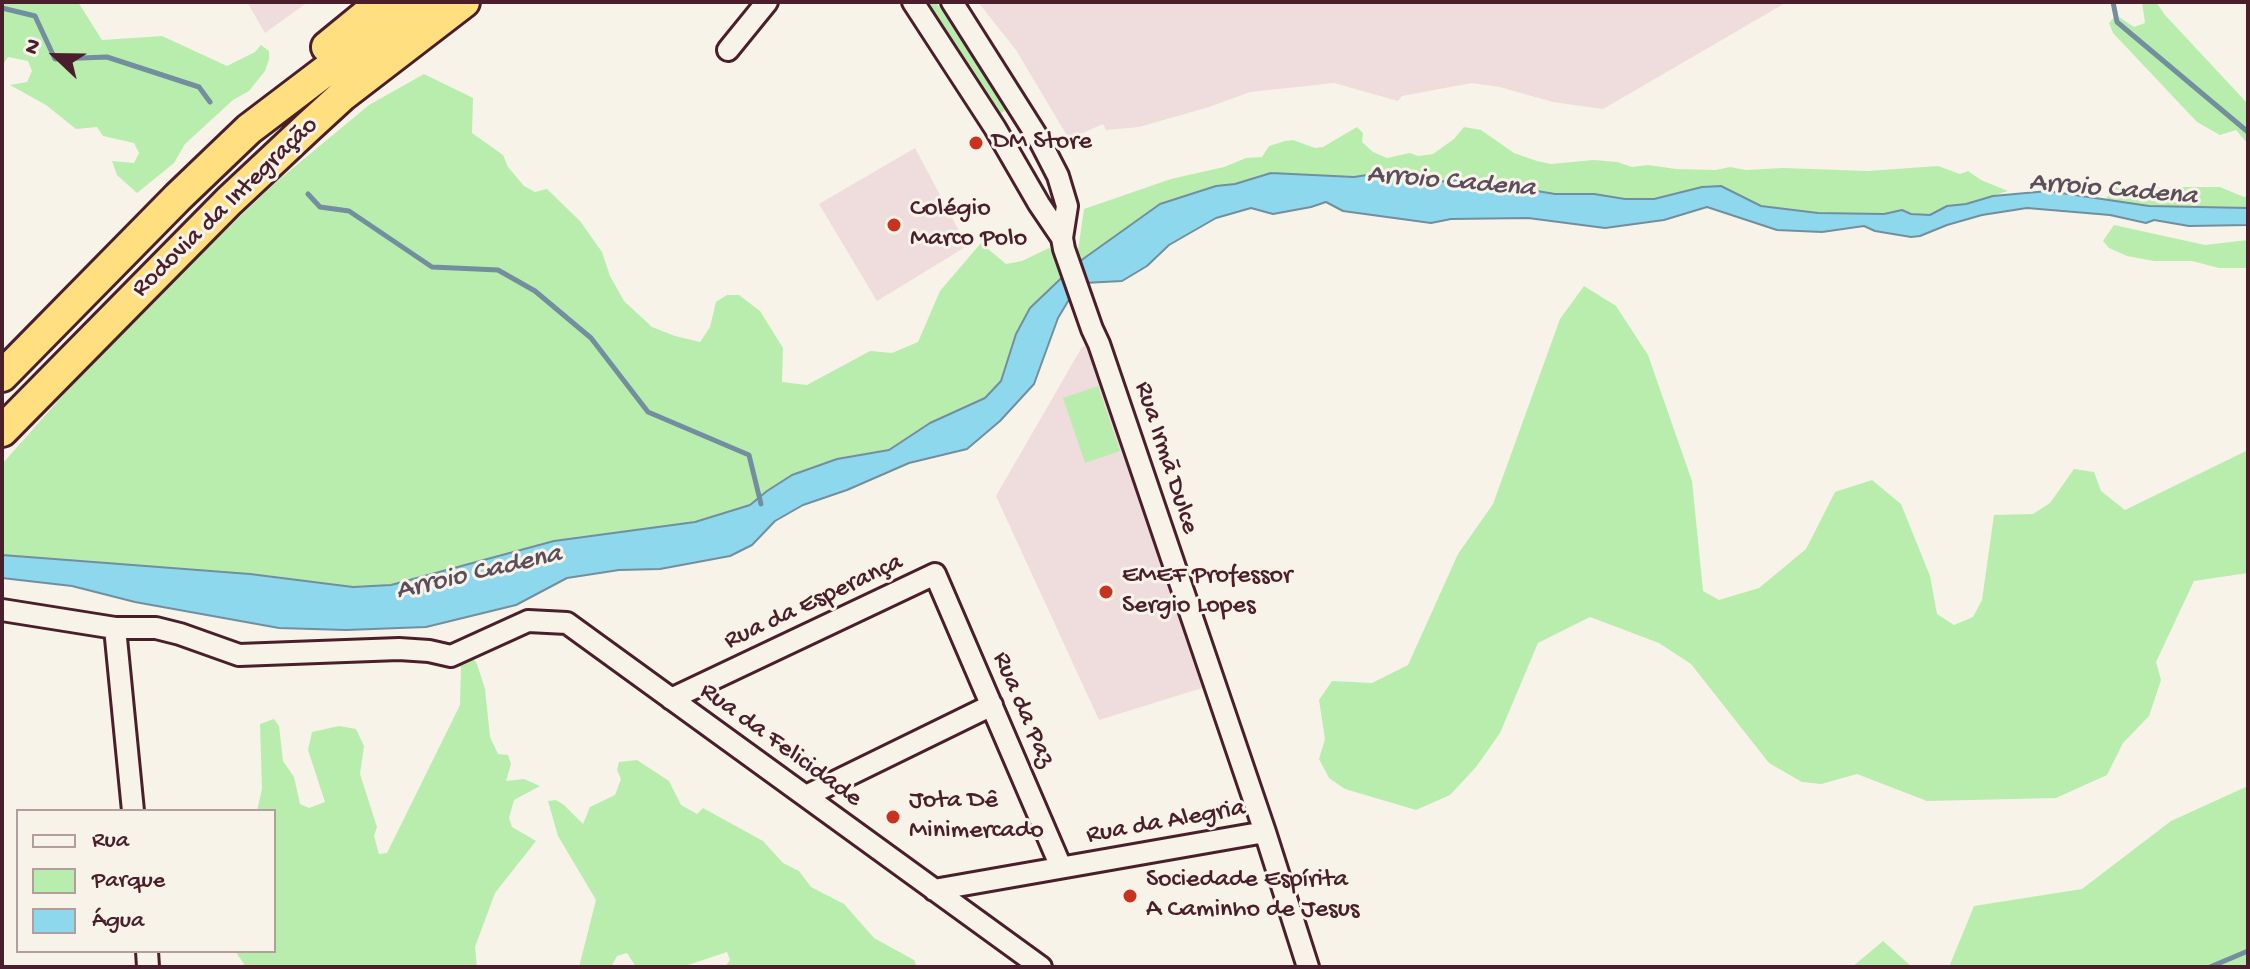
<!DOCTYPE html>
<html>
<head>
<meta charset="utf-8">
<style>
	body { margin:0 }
	#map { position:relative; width:2250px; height:969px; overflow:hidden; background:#f7f3e8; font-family:"Gochi Hand",sans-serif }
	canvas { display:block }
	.frame { position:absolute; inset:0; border:4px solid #4a1f2b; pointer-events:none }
	.legend { position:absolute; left:16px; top:809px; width:260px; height:144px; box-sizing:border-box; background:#f7f3e8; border:2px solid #b29e9c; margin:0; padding:10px 14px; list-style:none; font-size:24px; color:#4a1f2b }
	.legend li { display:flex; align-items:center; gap:16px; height:40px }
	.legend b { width:40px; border:2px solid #b29e9c }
	.north { position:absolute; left:16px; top:16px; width:80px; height:80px; -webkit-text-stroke:6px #f7f3e8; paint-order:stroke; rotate:292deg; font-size:22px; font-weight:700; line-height:32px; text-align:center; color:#4a1f2b }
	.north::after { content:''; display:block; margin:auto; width:28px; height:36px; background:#4a1f2b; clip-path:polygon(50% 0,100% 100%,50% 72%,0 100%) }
</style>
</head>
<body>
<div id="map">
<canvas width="2250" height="969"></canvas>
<div class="frame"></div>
<ul class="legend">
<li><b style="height:10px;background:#f7f3e8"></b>Rua</li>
<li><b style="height:22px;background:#b9edae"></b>Parque</li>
<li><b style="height:22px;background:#8dd8ed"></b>Água</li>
</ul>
<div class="north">N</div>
</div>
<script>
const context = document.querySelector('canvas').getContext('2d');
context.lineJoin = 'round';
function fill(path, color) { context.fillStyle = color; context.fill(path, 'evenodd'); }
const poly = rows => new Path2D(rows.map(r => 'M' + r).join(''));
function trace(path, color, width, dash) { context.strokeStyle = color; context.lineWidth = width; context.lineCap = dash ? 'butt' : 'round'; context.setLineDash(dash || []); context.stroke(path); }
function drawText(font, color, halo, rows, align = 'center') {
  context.font = font + ' "Gochi Hand",sans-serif'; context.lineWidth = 6; context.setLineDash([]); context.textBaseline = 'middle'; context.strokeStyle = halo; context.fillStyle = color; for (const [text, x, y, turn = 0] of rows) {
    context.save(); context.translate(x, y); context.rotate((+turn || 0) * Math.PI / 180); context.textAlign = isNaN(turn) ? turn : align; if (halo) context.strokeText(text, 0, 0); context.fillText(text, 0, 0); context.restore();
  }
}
fill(poly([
	[247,2,308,2,265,33],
	[978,2,1787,2,1603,109,1553,102,1500,87,1472,83,1402,96,1398,101,1334,83,1250,92,1209,107,1139,127,1106,130,1103,124,1069,139,1016,50],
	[915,148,967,246,877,301,819,204],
	[1091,344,1202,688,1099,720,996,496,1082,347]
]), '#efdcdd');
fill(poly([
	[2,2,78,2,102,40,162,36,227,66,255,52,261,45,269,51,269,59,265,71,249,91,233,100,185,144,174,163,137,193,117,175,112,161,134,163,139,153,134,143,103,136,97,127,76,129,46,105,10,85,27,82,32,71,28,61,8,57,2,66],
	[925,2,936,2,1006,110,998,115],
	[2142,2,2156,2,2165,15,2248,104,2248,144,2236,130,2220,135,2197,122,2113,33,2109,23,2116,15,2134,27,2145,23],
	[424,74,473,98,472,133,503,155,508,167,524,186,535,192,547,189,580,221,602,252,610,276,624,301,652,327,675,336,700,342,710,327,716,302,727,295,739,295,760,311,783,348,782,382,807,385,870,351,892,353,918,342,940,291,981,243,1006,264,1022,261,1049,248,1057,253,1065,273,1030,308,1016,334,1001,381,985,398,930,423,889,450,837,459,792,475,767,491,750,505,695,522,554,541,391,585,353,587,250,574,2,555,2,464,122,329,275,183,369,105],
	[1357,127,1363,133,1362,142,1373,152,1387,158,1410,153,1418,156,1433,154,1454,139,1464,127,1481,130,1514,153,1537,161,1551,164,1594,160,1617,162,1632,167,1648,165,1676,169,1716,170,1730,167,1746,170,1783,168,1868,171,1938,166,1960,174,1968,171,1981,180,2008,191,1966,204,1947,206,1930,215,1911,214,1902,210,1884,214,1818,213,1761,206,1721,186,1702,187,1654,199,1625,199,1594,194,1555,194,1465,179,1436,182,1374,174,1354,177,1271,173,1235,184,1216,186,1160,204,1076,264,1084,209,1171,179,1224,167,1246,158,1262,157,1269,146,1285,141,1293,140,1315,148,1323,147],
	[2114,187,2220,187,2244,197,2248,196,2248,208,2149,206,2106,199],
	[2114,225,2205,245,2248,240,2248,268,2219,268,2192,261,2154,261,2127,256,2109,248,2103,241],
	[1584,286,1616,306,1648,355,1692,481,1703,591,1719,600,1759,588,1806,549,1835,492,1872,480,1901,504,1930,576,1937,614,1954,625,1973,617,1982,600,1994,515,2033,514,2050,503,2074,469,2094,472,2101,491,2125,510,2248,450,2248,573,2194,581,2156,662,2161,680,2149,716,2123,743,2107,775,2056,798,1927,801,1857,774,1821,784,1802,782,1769,763,1691,664,1659,643,1590,617,1538,643,1500,733,1476,767,1450,795,1416,810,1345,789,1329,778,1319,759,1325,739,1319,700,1332,681,1372,683,1408,665,1458,554,1493,504,1560,319],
	[1098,386,1120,451,1085,463,1063,398],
	[471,655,477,664,485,689,490,737,498,754,508,755,511,764,506,781,524,779,540,786,514,800,509,818,512,827,536,841,495,893,475,947,477,967,246,967,235,951,274,951,274,811,257,811,262,789,260,724,274,719,279,726,283,761,294,777,300,804,309,808,325,802,308,750,312,732,339,726,356,729,364,746,360,774,377,827,374,836,379,854,387,853,460,705,461,668,456,661],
	[637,760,669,781,681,805,697,814,703,808,763,841,783,863,799,871,811,887,844,904,874,938,914,960,917,967,725,967,730,960,727,952,682,967,636,967,627,953,617,956,611,967,579,967,596,900,558,836,548,801,556,800,564,805,583,824,590,807,615,795,621,779,617,770,619,762],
	[2248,786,2248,967,1949,967,1974,906,2082,889,2171,821],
	[1883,941,1912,967,1852,967]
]), '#b9edae');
const water = poly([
	[1271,173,1354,177,1374,174,1436,182,1465,179,1555,194,1594,194,1625,199,1654,199,1702,187,1721,186,1761,206,1818,213,1884,214,1902,210,1911,214,1930,215,1947,206,1966,204,1993,196,2048,191,2149,206,2248,208,2248,225,2189,226,2154,220,2146,223,2110,215,2027,208,1982,215,1947,225,1920,236,1911,237,1875,231,1864,226,1822,232,1777,230,1707,207,1664,220,1605,228,1528,218,1451,219,1431,223,1343,211,1326,202,1311,207,1273,214,1251,208,1216,218,1169,245,1147,266,1122,281,1084,283,1073,293,1058,318,1034,384,1000,421,967,449,909,463,847,490,803,505,775,521,752,545,730,556,660,569,619,570,567,578,516,605,426,627,346,630,279,628,135,602,72,586,2,578,2,555,250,574,353,587,391,585,554,541,695,522,750,505,767,491,792,475,837,459,889,450,930,423,985,398,1001,381,1016,334,1030,308,1076,264,1160,204,1216,186,1235,184,1271,173]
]);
fill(water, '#8dd8ed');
trace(water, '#728e9f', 2);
trace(poly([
	[2113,2,2117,22,2248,132],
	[2,8,35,16,55,59,107,57,199,87,210,102],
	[308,194,320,207,349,211,432,267,498,270,535,291,591,338,648,412,749,455,761,504],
	[2210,967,2248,951]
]), '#728e9f', 5);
const minor = poly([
	[913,2,995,128,1039,204,1062,238],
	[952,2,1040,141,1058,176,1067,206,1062,238,1064,249,1092,329,1099,344,1265,832,1308,967],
	[728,50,767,2],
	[2,610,115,628,156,628,180,634,239,655,399,649,429,651,451,656,528,621,567,623,1041,967],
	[115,628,133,811],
	[671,699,935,574,1061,867],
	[806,796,992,705],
	[934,890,1265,832],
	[147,951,148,967]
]);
const highway = poly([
	[327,47,382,2],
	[2,376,178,197,249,129,328,69,423,2],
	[2,431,229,201,308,127,343,95,464,2]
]);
trace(minor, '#4a1f2b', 26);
trace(highway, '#4a1f2b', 36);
trace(minor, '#f7f3e8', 20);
trace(highway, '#ffdf80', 30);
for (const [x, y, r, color] of [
	[976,143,8,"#c8321e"],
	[894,225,8,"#c8321e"],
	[1106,592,8,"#c8321e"],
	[893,817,8,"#c8321e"],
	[1130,896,8,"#c8321e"]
]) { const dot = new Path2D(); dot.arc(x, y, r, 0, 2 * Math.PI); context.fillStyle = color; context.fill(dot); trace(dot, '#f7f3e8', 3); }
drawText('26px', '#4a1f2b', '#f7f3e8', [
	["DM Store",992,143],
	["Colégio",910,210],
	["Marco Polo",910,240],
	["EMEF Professor",1122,577],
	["Sergio Lopes",1122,607],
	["Jota Dê",909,802],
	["Minimercado",909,832],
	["Sociedade Espírita",1146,881],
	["A Caminho de Jesus",1146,911]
], 'left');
drawText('26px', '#4a1f2b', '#f7f3e8', [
	["Rodovia da Integração",226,208,-44],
	["Rua Irmã Dulce",1165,458,72],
	["Rua da Esperança",814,603,-25],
	["Rua da Paz",1022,710,67],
	["Rua da Felicidade",780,746,36],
	["Rua da Alegria",1166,823,-10]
]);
drawText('italic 28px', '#5b4d5c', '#f7f3e8', [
	["Arroio Cadena",1451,183,5],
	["Arroio Cadena",2113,191,5],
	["Arroio Cadena",479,574,-13]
]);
</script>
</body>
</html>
